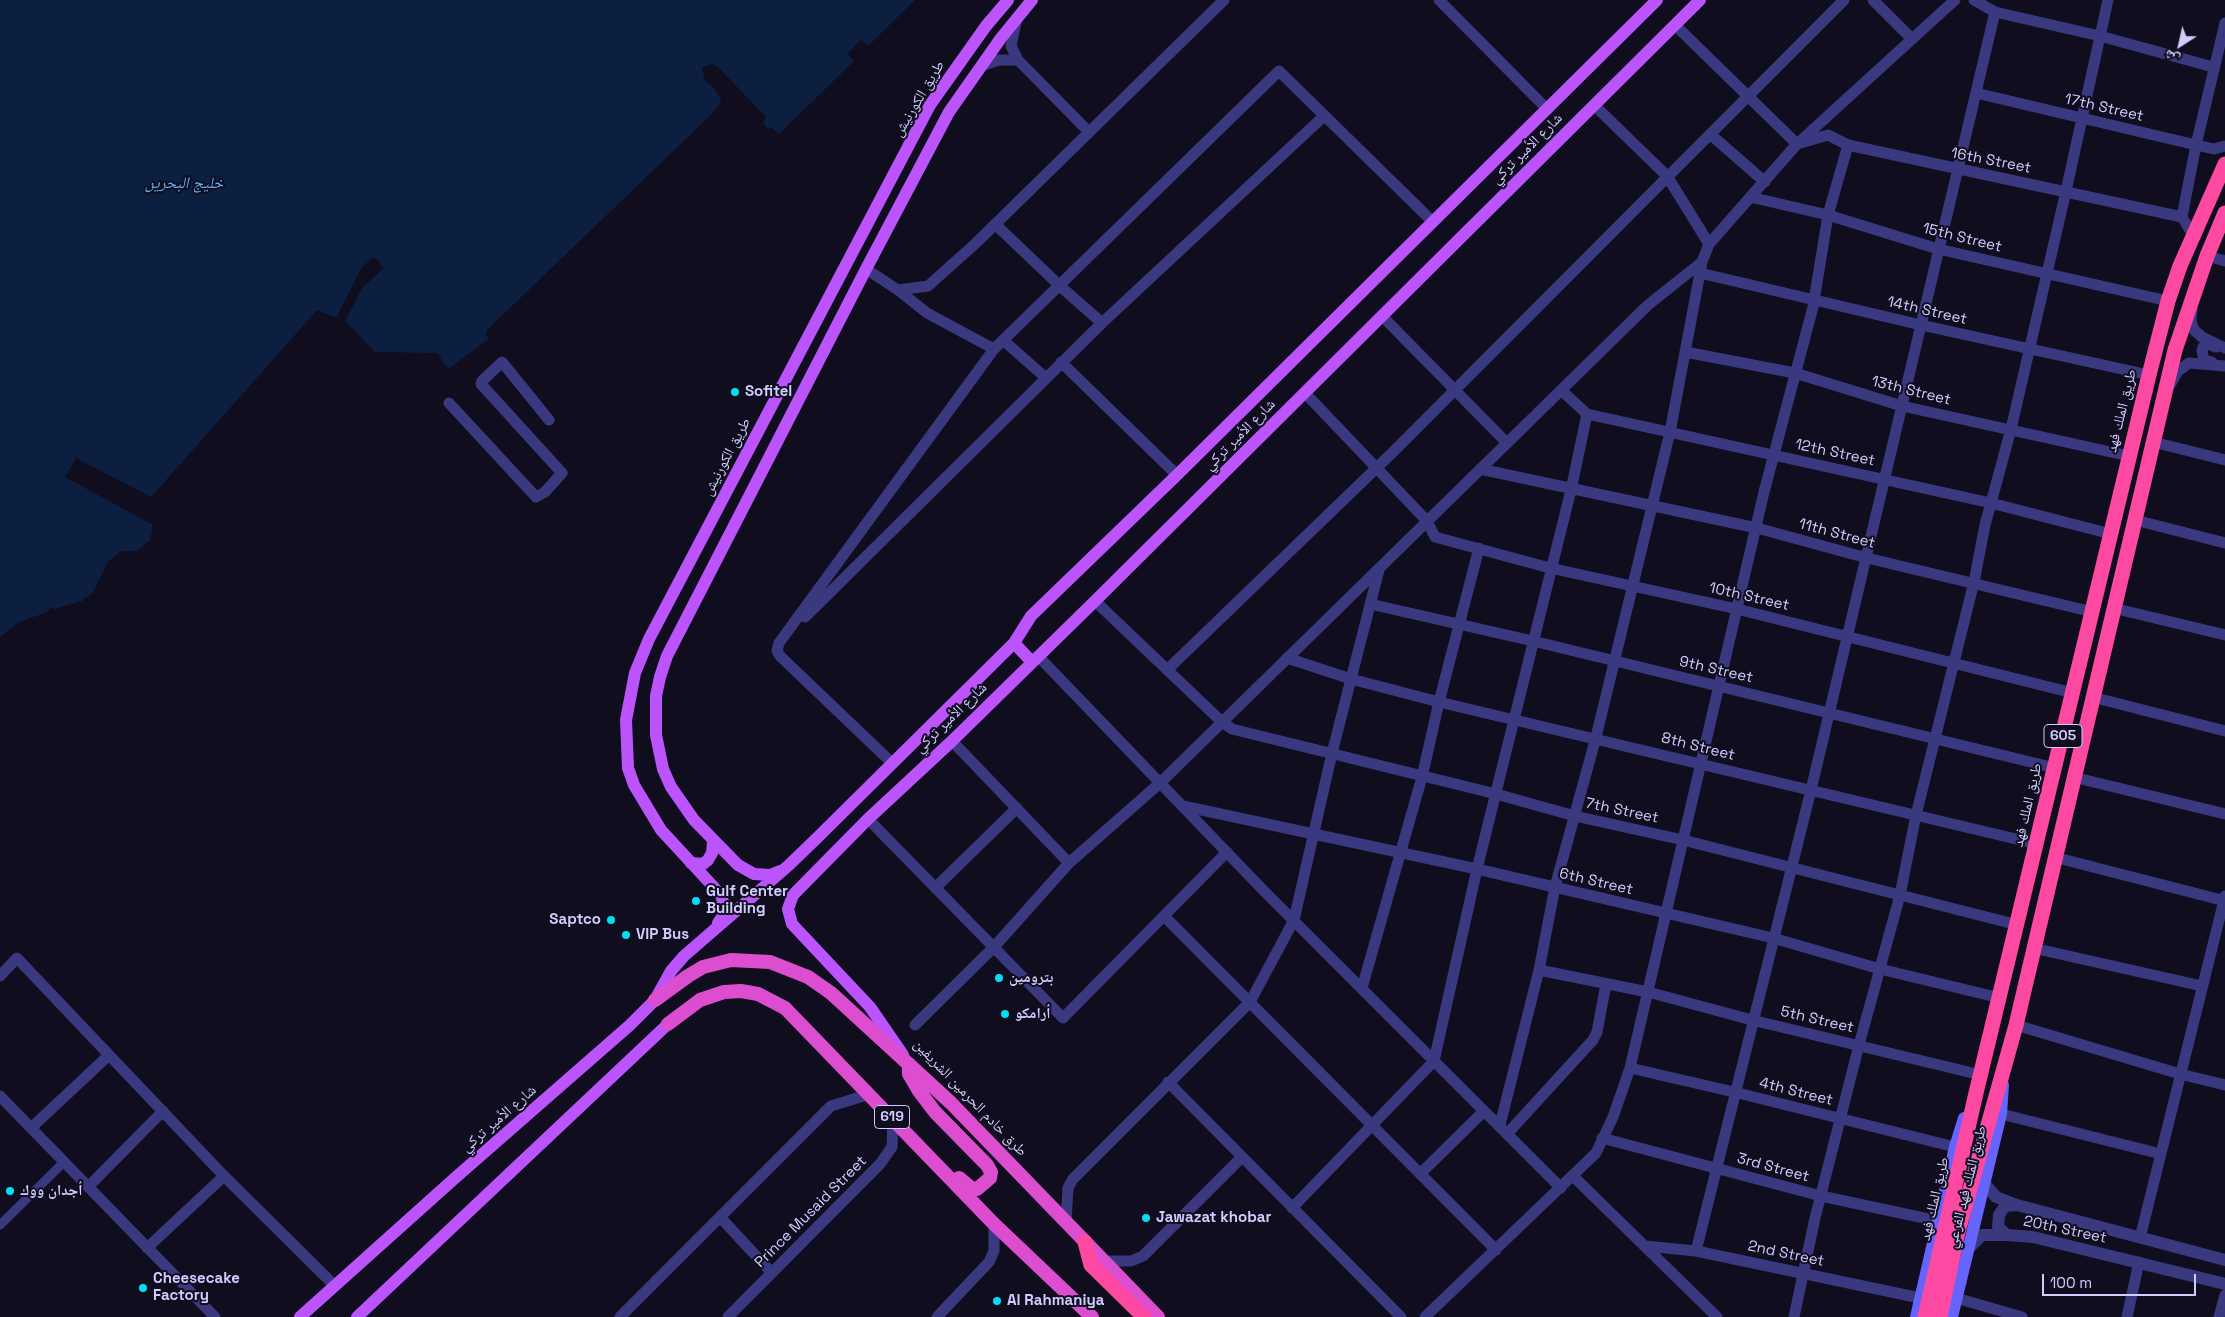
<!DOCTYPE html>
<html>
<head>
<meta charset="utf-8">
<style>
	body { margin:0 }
	#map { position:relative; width:2225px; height:1317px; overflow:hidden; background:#100d1f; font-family:"Space Grotesk","Noto Naskh Arabic",sans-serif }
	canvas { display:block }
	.north { position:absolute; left:2155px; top:20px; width:50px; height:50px; -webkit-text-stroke:4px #100d1f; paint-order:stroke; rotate:215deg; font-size:14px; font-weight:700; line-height:20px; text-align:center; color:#d1ccfe }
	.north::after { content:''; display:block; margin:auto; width:18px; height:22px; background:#d1ccfe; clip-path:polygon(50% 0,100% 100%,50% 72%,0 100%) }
	.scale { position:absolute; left:2042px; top:1274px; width:154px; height:22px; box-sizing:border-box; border:2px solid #d1ccfe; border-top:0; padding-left:6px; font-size:15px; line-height:18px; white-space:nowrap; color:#d1ccfe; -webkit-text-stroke:4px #100d1f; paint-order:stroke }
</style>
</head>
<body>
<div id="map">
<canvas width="2225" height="1317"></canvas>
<div class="north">ش</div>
<div class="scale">100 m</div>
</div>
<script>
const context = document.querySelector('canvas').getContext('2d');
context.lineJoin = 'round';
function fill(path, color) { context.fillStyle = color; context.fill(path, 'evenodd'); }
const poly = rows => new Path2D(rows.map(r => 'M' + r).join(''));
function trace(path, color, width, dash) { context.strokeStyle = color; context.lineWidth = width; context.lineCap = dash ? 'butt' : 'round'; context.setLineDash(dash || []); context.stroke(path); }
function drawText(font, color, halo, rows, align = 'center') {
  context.font = font + ' "Space Grotesk","Noto Naskh Arabic",sans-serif'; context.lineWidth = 4; context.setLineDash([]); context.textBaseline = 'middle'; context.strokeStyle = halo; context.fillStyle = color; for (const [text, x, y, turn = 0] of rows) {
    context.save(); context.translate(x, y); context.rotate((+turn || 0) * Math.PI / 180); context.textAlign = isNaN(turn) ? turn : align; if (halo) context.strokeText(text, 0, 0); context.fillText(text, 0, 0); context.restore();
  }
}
fill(poly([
	[0,0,915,0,868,46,861,40,847,54,854,61,779,134,771,127,768,129,763,123,766,117,718,67,712,64,702,67,705,81,714,88,721,99,720,103,713,113,487,330,486,334,489,339,448,369,437,353,375,352,345,321,362,288,384,268,374,257,362,267,336,318,317,310,151,497,76,458,65,477,153,525,150,540,137,551,121,551,108,562,93,592,82,601,54,609,52,607,45,613,19,622,0,637]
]), '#0c1f40');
trace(poly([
	[0,1225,64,1162]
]), '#3a387e', 9);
trace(poly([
	[1439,0,1547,109],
	[1873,0,1912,39],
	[1995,12,2100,36,2213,67],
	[1017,18,1011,46,1018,60,1089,132],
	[1675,25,1797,144,1828,135,1848,145,2182,217],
	[981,66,999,60,1018,60],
	[1976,93,2196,145,2214,149,2225,146],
	[1594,105,1667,176,1709,244],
	[1710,134,1765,182],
	[1750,197,1828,215,1938,249,2168,301],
	[995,224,1060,286,1102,323],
	[2193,235,2182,217,2196,145,2225,23],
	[2207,256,2225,261],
	[866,269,898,290,928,286,975,244,1224,0],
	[1700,273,1921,325,2149,375],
	[898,290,927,313,994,349],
	[2192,309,2191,322,2194,330,2202,337,2225,348],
	[1383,317,1507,443],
	[1003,340,1046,378],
	[1685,352,1795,373,1902,406,2129,456],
	[1061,362,1177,475],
	[2212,362,2204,360,2202,351,2203,347,2208,344,2216,347],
	[2170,385,2178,371,2189,363,2225,366],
	[1561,390,1587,414,1991,503,2111,534],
	[1305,393,1427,521,1435,537,1550,568,1737,609,2073,693],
	[449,403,536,497,545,492,562,473,481,384,482,381,502,362,549,420],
	[2153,442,2225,460],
	[1480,469,1757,528,1867,558,2093,612],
	[2135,520,2225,543],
	[1095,601,1222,722,1232,729,1496,794,1575,816,1683,840,2018,925],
	[1370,604,1533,641,2055,768],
	[2113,608,2225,635],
	[805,617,1102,323,1324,116],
	[1038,656,1264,891,1561,1188],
	[1287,658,1351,679,1439,702,2037,844],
	[1167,670,1392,453,1844,0],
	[2092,697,2225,731],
	[952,741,1069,863],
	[892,763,780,656,777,651,779,643,994,349,1279,71,1433,222],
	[2073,777,2225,814],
	[1183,806,1477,869,1773,938,1880,969,2000,998],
	[868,819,1063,1018,1227,852],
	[2054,857,2225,901],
	[935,888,1017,808],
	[1164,916,1496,1250],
	[2033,948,2202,986],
	[1539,970,1648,992,1752,1020,1981,1075],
	[0,976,17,958,224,1176,335,1286],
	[1362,988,1422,777,1439,702,1479,548],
	[915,1025,994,947,1069,863,1160,783,1648,305,1702,262,1709,244,1797,144,1955,0],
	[2016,1025,2180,1074,2225,1085],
	[1630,1068,1734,1092,1955,1147],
	[1168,1082,1401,1317],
	[0,1096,215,1317],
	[2001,1114,2161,1154],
	[1500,1125,1539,970,1555,887,1596,737,1670,432,1702,262],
	[31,1128,109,1055],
	[1507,1134,1593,1040,1597,1032,1606,984],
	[1602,1138,1821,1196,1938,1221],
	[1420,1174,1484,1111],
	[1573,1176,1717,1317],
	[88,1187,163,1111],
	[1292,1208,1434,1061,1477,869,1571,490,1587,414],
	[720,1217,772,1273],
	[1066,1222,1068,1188,1073,1179,1250,1002,1294,920,1332,753,1379,570],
	[2140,1238,2225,896],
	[1645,1246,1696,1251,1920,1298],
	[147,1248,224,1176],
	[1696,1251,1811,790,1995,12,1974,0],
	[1103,1261,1131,1261,1143,1256,1242,1157],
	[1956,1298,2022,1317],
	[620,1317,831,1106,870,1094],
	[728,1317,880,1164,892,1147,893,1118],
	[937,1317,989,1262,994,1251,994,1224],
	[1425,1317,1596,1153,1613,1117,1630,1068,1764,492,1813,307,1828,215,1848,145],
	[1794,1317,1815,1218,1859,1045,1900,895,1916,815,1974,582,1985,525,2011,429,2066,191,2108,0],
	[2127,1317,2139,1262],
	[2219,1317,2225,1295]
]), '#3a387e', 11);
trace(poly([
	[1985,1184,1996,1197,2017,1205],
	[1967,1250,1982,1235,2007,1235],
	[2225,1260,2017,1205,2005,1206,1999,1215,1998,1227,2007,1235,2033,1237,2225,1284]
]), '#3a387e', 12);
trace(poly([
	[1916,1317,1955,1147,1964,1118],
	[1952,1317,2001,1114,2003,1085]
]), '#6664fd', 12);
trace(poly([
	[1014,643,1032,662],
	[691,863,703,864,708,860,712,853,713,842],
	[780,871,770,875,754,874,738,865,694,820,671,787,663,769,656,735,656,696,660,677,667,656,866,269,949,112,1001,38,1032,0],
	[718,923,723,916,725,909,721,895,661,830,634,785,628,768,626,720,635,673,649,639,930,105,986,26,1008,0],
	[903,1055,870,1007,792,924,788,909,793,895,868,819,952,741,1095,601,1700,0],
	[300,1317,455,1178,630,1025,655,1000,671,971,684,956,789,865,819,836,1014,643,1031,616,1177,475,1657,0],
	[357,1317,668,1024]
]), '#bc54fd', 12);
trace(poly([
	[655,1000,688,976,703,967,731,960,770,962,808,977,831,993,951,1103,1158,1317],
	[668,1024,700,1000,724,992,741,991,758,994,785,1008,994,1224,1092,1317],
	[909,1064,909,1074,919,1091,935,1112,987,1165,991,1172,990,1178,977,1189,971,1188,959,1178]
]), '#dc4ecf', 14);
trace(poly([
	[1085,1242,1091,1265,1144,1317],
	[1925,1317,1976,1093,2149,375,2168,301,2180,266,2225,164],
	[1940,1317,1958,1232,2016,1025,2175,350,2207,256,2225,213]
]), '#fd49a1', 15);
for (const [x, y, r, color] of [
	[735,392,5,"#03def3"],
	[696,901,5,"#03def3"],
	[611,920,5,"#03def3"],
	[626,935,5,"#03def3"],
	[999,978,5,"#03def3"],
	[1005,1014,5,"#03def3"],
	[10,1191,5,"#03def3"],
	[1146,1218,5,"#03def3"],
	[143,1288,5,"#03def3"],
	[997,1301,5,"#03def3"]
]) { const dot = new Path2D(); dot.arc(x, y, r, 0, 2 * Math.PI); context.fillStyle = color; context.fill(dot); trace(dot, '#100d1f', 2); }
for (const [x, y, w] of [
	[2063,736,38],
	[892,1117,35]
]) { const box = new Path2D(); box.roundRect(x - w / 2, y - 11.5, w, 23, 4); context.fillStyle = '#100d1f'; context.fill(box); trace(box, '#d1ccfe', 1); }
drawText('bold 14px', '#d1ccfe', null, [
	["605",2063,736],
	["619",892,1117]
]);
drawText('15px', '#d1ccfe', '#100d1f', [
	["طريق الكورنيش",919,99,-59],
	["17th Street",2104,108,13],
	["شارع الأمير تركي",1527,149,-45],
	["16th Street",1991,161,11],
	["15th Street",1962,238,14],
	["14th Street",1927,311,13],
	["13th Street",1911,391,14],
	["طريق الملك فهد",2122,411,-76],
	["شارع الأمير تركي",1240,435,-45],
	["12th Street",1835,453,12],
	["طريق الكورنيش",727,457,-62],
	["11th Street",1837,534,15],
	["10th Street",1749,597,13],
	["9th Street",1716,670,13],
	["شارع الأمير تركي",951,718,-44],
	["8th Street",1698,747,14],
	["طريق الملك فهد",2028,805,-77],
	["7th Street",1622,811,12],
	["6th Street",1596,882,13],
	["5th Street",1817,1020,13],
	["4th Street",1796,1092,14],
	["طرق خادم الحرمين الشريفين",970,1098,46],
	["شارع الأمير تركي",499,1119,-41],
	["3rd Street",1773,1168,15],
	["طريق الملك فهد الفرعي",1967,1187,-76],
	["طريق الملك فهد",1935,1199,-77],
	["Prince Musaid Street",811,1212,-45],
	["20th Street",2065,1230,12],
	["2nd Street",1786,1254,12]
]);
drawText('bold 15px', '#d1ccfe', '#100d1f', [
	["Sofitel",745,392],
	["Gulf Center",706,892],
	["Building",706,909],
	["Saptco",601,920,"right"],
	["VIP Bus",636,935],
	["بترومين",1009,978],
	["أرامكو",1015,1014],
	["أجدان ووك",20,1191],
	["Jawazat khobar",1156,1218],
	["Cheesecake",153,1279],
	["Factory",153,1296],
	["Al Rahmaniya",1007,1301]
], 'left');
drawText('italic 16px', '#5bb4fd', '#100d1f', [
	["خليج البحرين",184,184]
]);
</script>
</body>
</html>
